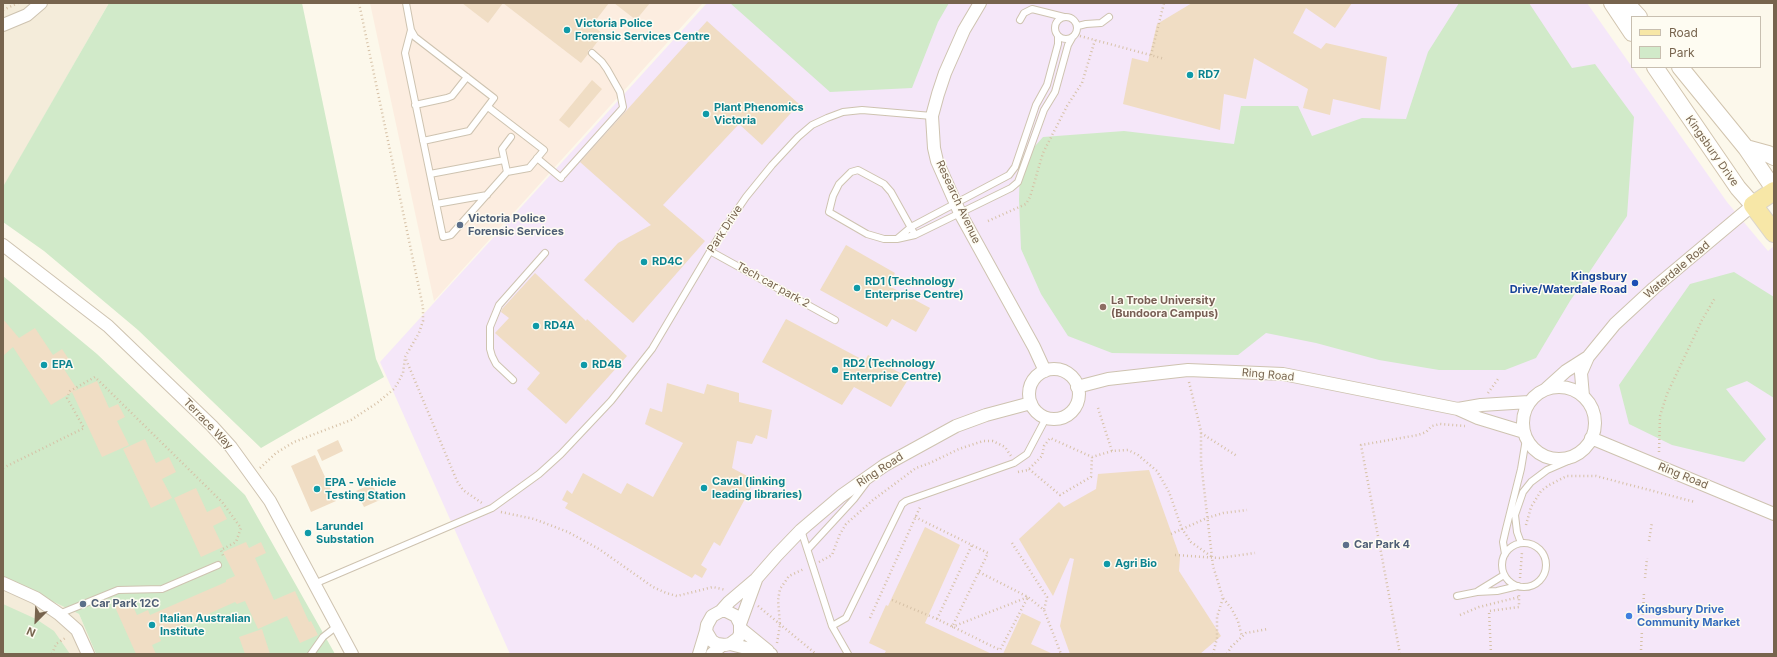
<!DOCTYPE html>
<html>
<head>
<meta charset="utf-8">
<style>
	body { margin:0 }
	#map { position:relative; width:1777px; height:657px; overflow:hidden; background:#fcf8eb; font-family:Inter,sans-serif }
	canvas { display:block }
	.frame { position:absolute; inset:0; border:4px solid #77644e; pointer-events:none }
	.legend { position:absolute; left:1631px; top:16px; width:130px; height:52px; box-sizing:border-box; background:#fefcf2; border:1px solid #c8bfb0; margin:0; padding:5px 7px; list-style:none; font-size:12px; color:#77644e }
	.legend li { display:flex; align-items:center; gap:8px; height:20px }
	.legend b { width:20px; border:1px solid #c8bfb0 }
	.north { position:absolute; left:16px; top:601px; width:40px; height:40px; -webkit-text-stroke:3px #fefcf2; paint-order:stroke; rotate:204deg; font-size:11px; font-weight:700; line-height:16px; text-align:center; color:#77644e }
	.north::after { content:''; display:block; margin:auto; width:14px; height:18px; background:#77644e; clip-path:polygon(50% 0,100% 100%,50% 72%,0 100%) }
</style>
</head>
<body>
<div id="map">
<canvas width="1777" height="657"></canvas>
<div class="frame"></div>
<ul class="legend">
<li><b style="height:5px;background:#f7e7a7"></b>Road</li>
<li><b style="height:11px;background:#d1eac9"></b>Park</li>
</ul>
<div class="north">N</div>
</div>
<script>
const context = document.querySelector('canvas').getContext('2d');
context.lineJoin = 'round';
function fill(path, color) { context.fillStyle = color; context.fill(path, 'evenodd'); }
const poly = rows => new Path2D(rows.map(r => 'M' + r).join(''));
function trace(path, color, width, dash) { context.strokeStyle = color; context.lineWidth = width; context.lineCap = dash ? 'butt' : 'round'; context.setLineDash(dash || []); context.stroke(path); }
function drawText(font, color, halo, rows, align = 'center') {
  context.font = font + ' Inter,sans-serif'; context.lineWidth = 3; context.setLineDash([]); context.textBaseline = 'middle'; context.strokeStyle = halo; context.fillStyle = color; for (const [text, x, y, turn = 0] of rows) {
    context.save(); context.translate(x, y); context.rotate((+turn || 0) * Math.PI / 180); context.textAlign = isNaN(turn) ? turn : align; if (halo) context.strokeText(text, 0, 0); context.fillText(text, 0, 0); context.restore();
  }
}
fill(poly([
	[3,3,109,3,3,188],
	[3,578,79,614,96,654,3,654]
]), '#f4ecda');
fill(poly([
	[370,3,703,3,434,301]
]), '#fcede0');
fill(poly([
	[707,3,1587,3,1727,202,1768,251,1774,246,1774,654,510,654,380,362]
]), '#f5e7f9');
fill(poly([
	[109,3,302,3,376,359,384,377,261,448,138,330,44,251,3,222,3,188,4,185],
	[730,3,949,3,938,22,912,88,830,92],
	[1459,3,1529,3,1572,68,1595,64,1634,117,1627,216,1570,301,1536,358,1505,370,1439,370,1379,360,1316,343,1266,333,1238,355,1112,353,1068,336,1041,294,1021,249,1019,200,1020,163,1043,137,1124,131,1234,144,1241,106,1298,106,1312,136,1362,118,1406,119,1428,52],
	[1734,272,1774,297,1774,398,1747,381,1726,389,1766,439,1744,462,1672,445,1629,424,1619,385,1690,284],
	[3,276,97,354,245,495,335,654,96,654,79,614,3,578],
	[3,604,36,619,54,631,70,654,3,654]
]), '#d1eac9');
fill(poly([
	[462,3,503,3,488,23],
	[503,3,609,3,592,25,603,34,592,49,588,50,588,54,581,63],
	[614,3,650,3,636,20],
	[1192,3,1352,3,1335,28,1306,8,1293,33,1321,49,1326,43,1387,57,1380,110,1333,99,1330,115,1303,108,1308,89,1254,58,1246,99,1224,94,1220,130,1123,104,1132,58,1148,62,1157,24],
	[707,21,799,104,762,145,739,124,663,205,705,241,633,323,584,280,618,243,651,225,580,162],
	[592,80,602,89,569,128,559,120],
	[846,245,895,273,889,286,930,308,916,332,892,319,887,327,820,290],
	[535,273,586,321,587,319,627,356,566,424,527,389,540,373,495,333,509,318,501,312,502,309],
	[3,319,19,338,35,328,53,355,62,349,70,361,62,366,77,389,51,405,13,347,3,356],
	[786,319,865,361,868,355,909,378,891,407,854,387,842,405,762,362],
	[97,381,109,408,118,404,125,417,117,421,129,445,102,457,72,392],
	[667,383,704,394,707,384,739,393,739,402,772,410,767,439,756,435,752,444,737,441,732,468,755,480,720,546,714,542,701,565,707,569,702,578,695,574,692,578,565,508,568,503,562,500,567,490,572,494,583,473,621,494,627,483,653,497,683,443,645,424,650,408,662,412],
	[145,439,156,463,169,457,176,472,162,479,172,498,151,508,123,449],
	[338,440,343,451,322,461,317,450],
	[315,455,336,501,311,512,291,466],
	[1149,470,1180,557,1179,571,1221,636,1200,654,1070,654,1060,626,1074,559,1070,558,1053,596,1019,539,1059,502,1064,507,1096,489,1098,474],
	[372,484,380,500,364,507,356,491],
	[196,488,207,512,220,506,227,519,213,526,223,547,201,557,174,498],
	[925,527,960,545,925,623,992,654,884,654,886,651,869,643,886,605,888,606],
	[246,542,249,548,261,542,266,553,255,558,274,600,295,591,309,622,311,621,318,635,300,643,287,616,258,629,245,601,237,604,235,602,159,636,161,641,152,645,156,654,136,654,115,607,130,600,137,615,148,610,150,615,226,582,226,580,235,576,223,552],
	[1022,613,1041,622,1031,644,1053,654,1003,654],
	[262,629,270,654,245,654,239,637]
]), '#f0ddc4');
const lane = poly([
	[406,3,411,30,415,37,494,98,469,131,423,141],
	'1055 28a11 11 0 1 1 22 0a11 11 0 1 1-22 0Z',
	[1020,20,1024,13,1032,9,1064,17],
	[1078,26,1086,24,1101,23,1109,17],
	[411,30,405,53,443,237,451,235,507,172,529,168,544,150,488,107],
	[415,105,447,98,452,96,467,77],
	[537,158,561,178],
	[507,172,502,149,511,137],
	[430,174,504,160],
	[563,175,622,109,623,107,620,92,607,69,602,62,592,53],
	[436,204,487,195],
	[915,235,891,192,884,184,858,170,851,172,839,184,833,196,829,212,867,234,884,239,897,239,915,235,1011,188,1018,182,1044,110,1055,92,1068,45,1072,38],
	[898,238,911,227,1009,175,1015,167,1036,105,1047,85,1058,44,1058,36],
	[710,251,835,320],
	[513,380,496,364,492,356,490,349,490,327,499,305,545,253],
	[801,530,832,626,848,654],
	[1521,543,1517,532,1515,515,1523,492,1531,482,1547,470,1570,460,1577,454],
	'1502 565a22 22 0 1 1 44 0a22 22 0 1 1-44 0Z',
	[808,549,854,499,866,483],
	[1505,554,1503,542,1506,529,1521,469,1526,439],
	[314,584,492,508,539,474,561,454,611,401,652,349,718,238,746,197,772,165,798,137,812,125,827,118,843,112,862,110,932,116],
	[1478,591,1504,575],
	[1457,596,1477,592,1497,591,1518,586],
	[59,614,118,590,162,589,218,565],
	[832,626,846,618,902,504,906,501,1014,463,1027,454,1046,418],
	[311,654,323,637,337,626]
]);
const street = poly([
	[980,3,964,30,945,73,938,94,932,116,934,148,937,161,960,213,1034,347,1045,371],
	[3,25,27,15,41,3],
	[3,245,108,326,212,426,231,447,270,501,352,654],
	'1029 394a25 25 0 1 1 50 0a25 25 0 1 1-50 0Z',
	[1077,387,1108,379,1188,370,1283,374,1458,409,1478,418,1524,432],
	'1523 423a36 36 0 1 1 72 0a36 36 0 1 1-72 0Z',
	[1546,389,1566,371,1588,357],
	[1583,396,1581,373,1588,357,1615,324,1654,288,1753,205],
	[1458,409,1481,405,1529,402],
	[1591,438,1774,514],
	[3,583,36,598,59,614,77,630,88,654],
	[721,611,729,602,756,579,777,555,801,530,841,496,885,465,956,426,986,415,1031,403],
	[740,624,756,580],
	[741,629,768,651],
	[730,644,771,654],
	[699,654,706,631,707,625,712,616,721,611,726,611,736,616,740,624,740,634,738,638,730,644,725,645,717,644,712,641,706,631],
	[712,654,722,645]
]);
const secondary = poly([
	[1612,3,1632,33],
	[1626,3,1639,17],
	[1655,67,1738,188,1753,205],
	[1680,67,1746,148,1774,189],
	[1746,148,1768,154,1774,157]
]);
const primary = poly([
	[1774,191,1753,205,1774,233]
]);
trace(lane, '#cec3b0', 8);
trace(street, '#cec3b0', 14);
trace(secondary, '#d1c4ae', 18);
trace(primary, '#d9d4cd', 20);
trace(poly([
	[359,3,423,307,423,321,419,333,405,357,457,481,463,490,482,503],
	[3,10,18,3],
	[1080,36,1165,59],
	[1151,55,1164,3],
	[988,221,1026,204,1030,197,1043,153,1067,106,1082,83,1095,40],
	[1189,382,1201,431,1201,462,1213,566,1223,598,1231,608,1238,621,1242,637],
	[1488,393,1498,379],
	[1098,408,1112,451],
	[1201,433,1237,456],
	[1659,452,1660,416,1667,394,1702,320,1715,298],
	[3,468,84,428,67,398,70,391,95,377,222,502,241,528,236,542,221,550,224,558],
	[260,468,276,453,294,442,351,420,377,403,394,389,399,381,403,373,405,358],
	[1029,469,1060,495,1091,477,1092,457],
	[1018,472,1028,470,1042,456,1044,446,1050,438,1092,457,1112,451,1128,450,1138,455,1157,471,1169,492,1182,529,1191,542,1212,557],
	[501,512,534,519,568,532,599,549,653,587,666,593,677,596,713,587,726,590],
	[915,517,988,553,952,627],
	[1526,525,1531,507,1541,491,1549,485,1567,476,1596,476,1695,502],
	[1171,534,1207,518,1223,513,1247,510],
	[1649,541,1652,522],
	[1012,543,1047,597,1044,610],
	[1175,555,1219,558,1255,553],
	[819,562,832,555,840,534,846,524,873,500,916,468,930,463,959,449,983,441,993,441,1005,447,1011,456],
	[979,572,1028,597,1044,610,1061,654],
	[1520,578,1522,552],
	[1645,578,1647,558],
	[892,600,937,619,1000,650,1028,597],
	[758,606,816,654],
	[1460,615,1479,607,1519,597],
	[1643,615,1644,592],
	[870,618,921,505],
	[937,619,972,545],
	[952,627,1028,597],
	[777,643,780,625,778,600,780,589,789,576,804,569],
	[1641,650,1642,630],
	[3,653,4,654],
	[52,654,56,644,67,637],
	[1213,654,1217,638,1217,617,1223,598],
	[1227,654,1231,647,1246,633,1268,629],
	[1400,654,1361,445,1418,435,1426,432,1432,426,1440,424,1465,426],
	[1491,654,1489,611,1519,607,1519,593]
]), '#d6c1a6', 2.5, [1, 3]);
trace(lane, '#fff', 6);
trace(street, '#fff', 12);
trace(secondary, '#fff', 16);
trace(primary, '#f7e7a7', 18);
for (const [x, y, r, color] of [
	[567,30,4,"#0f9aa8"],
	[1190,75,4,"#0f9aa8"],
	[706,114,4,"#0f9aa8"],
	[460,225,4,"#5c6f8a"],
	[644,262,4,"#0f9aa8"],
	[1635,283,4,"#1a4fb4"],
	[857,288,4,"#0f9aa8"],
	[1103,307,4,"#8d6e63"],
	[536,326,4,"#0f9aa8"],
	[44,365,4,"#0f9aa8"],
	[584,365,4,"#0f9aa8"],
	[835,370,4,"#0f9aa8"],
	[704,488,4,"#0f9aa8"],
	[317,489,4,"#0f9aa8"],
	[308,533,4,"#0f9aa8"],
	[1346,545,4,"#5c6f8a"],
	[1107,564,4,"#0f9aa8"],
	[83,604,4,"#5c6f8a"],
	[1629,616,4,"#3f7fe0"],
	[152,625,4,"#0f9aa8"]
]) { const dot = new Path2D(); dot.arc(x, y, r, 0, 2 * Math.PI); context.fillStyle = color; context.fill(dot); trace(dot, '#fefcf2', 1.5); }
drawText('bold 11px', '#0d838f', '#fefcf2', [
	["Victoria Police",575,24],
	["Forensic Services Centre",575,37],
	["RD7",1198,75],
	["Plant Phenomics",714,108],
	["Victoria",714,121],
	["RD4C",652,262],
	["RD1 (Technology",865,282],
	["Enterprise Centre)",865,295],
	["RD4A",544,326],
	["RD2 (Technology",843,364],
	["Enterprise Centre)",843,377],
	["EPA",52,365],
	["RD4B",592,365],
	["Caval (linking",712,482],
	["leading libraries)",712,495],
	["EPA - Vehicle",325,483],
	["Testing Station",325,496],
	["Larundel",316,527],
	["Substation",316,540],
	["Agri Bio",1115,564],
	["Italian Australian",160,619],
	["Institute",160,632]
], 'left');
drawText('11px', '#77644e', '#fefcf2', [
	["Kingsbury Drive",1712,151,55],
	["Research Avenue",958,202,65],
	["Park Drive",725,229,-57],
	["Waterdale Road",1677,270,-40],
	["Tech car park 2",773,285,29],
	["Ring Road",1268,375,5],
	["Terrace Way",208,424,46],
	["Ring Road",880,470,-33],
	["Ring Road",1683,476,22]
]);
drawText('bold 11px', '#4e5e75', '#fefcf2', [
	["Victoria Police",468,219],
	["Forensic Services",468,232],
	["Car Park 4",1354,545],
	["Car Park 12C",91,604]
], 'left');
drawText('bold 11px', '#164399', '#fefcf2', [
	["Kingsbury",1627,277],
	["Drive/Waterdale Road",1627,290]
], 'right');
drawText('bold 11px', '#785e54', '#fefcf2', [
	["La Trobe University",1111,301],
	["(Bundoora Campus)",1111,314]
], 'left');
drawText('bold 11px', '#366cbe', '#fefcf2', [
	["Kingsbury Drive",1637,610],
	["Community Market",1637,623]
], 'left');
</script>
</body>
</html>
